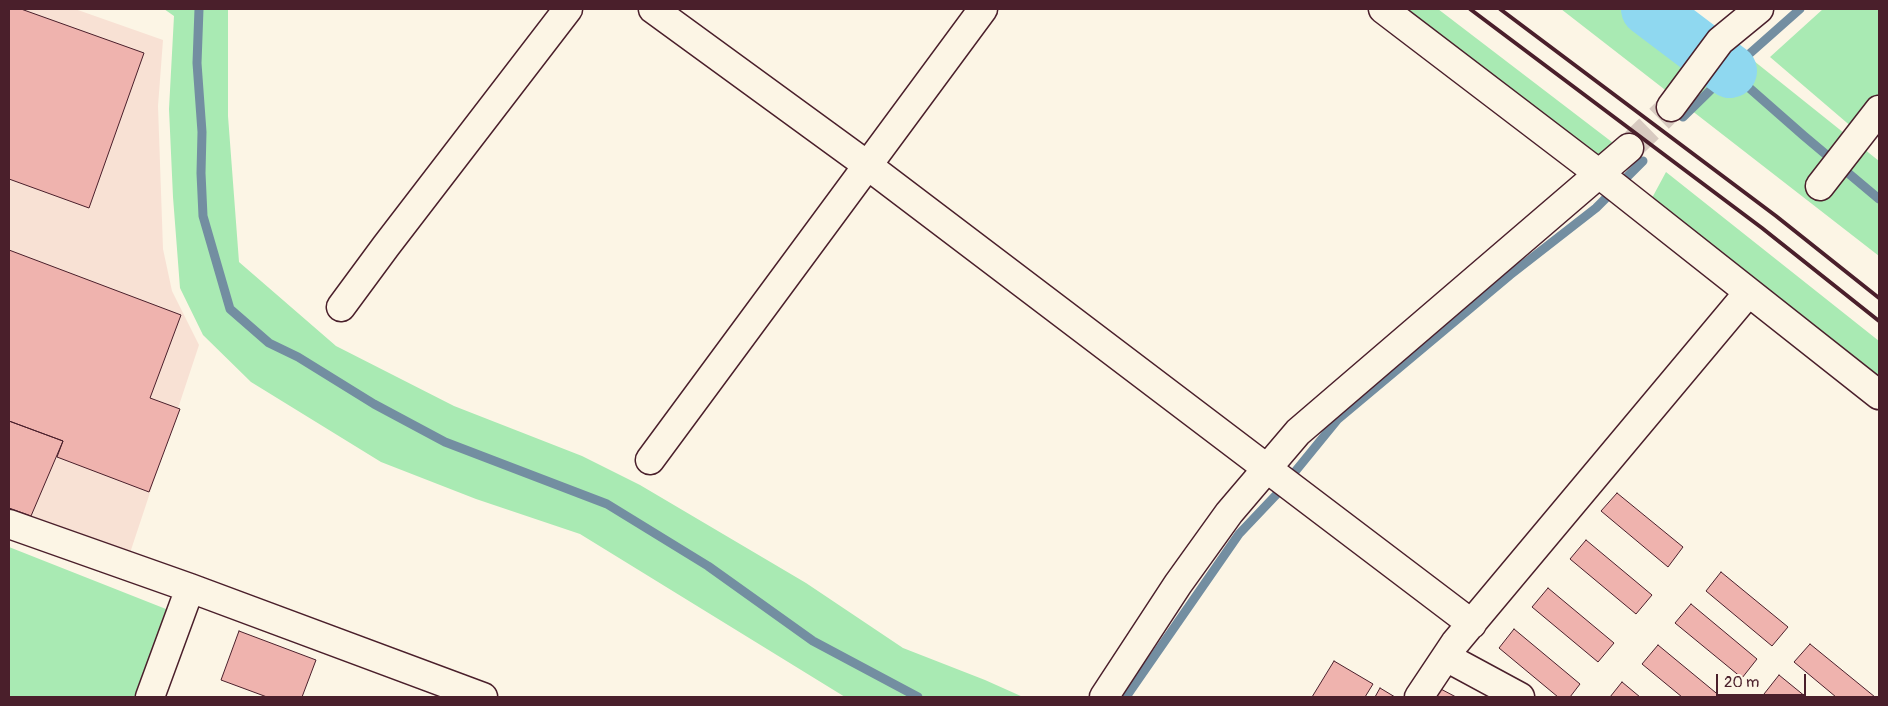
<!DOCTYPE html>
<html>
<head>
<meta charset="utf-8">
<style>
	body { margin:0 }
	#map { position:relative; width:1888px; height:706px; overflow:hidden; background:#fcf5e5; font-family:Pangolin,sans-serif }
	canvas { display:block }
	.frame { position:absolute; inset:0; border:10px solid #4a1f2b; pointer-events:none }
	.scale { position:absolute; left:1716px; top:674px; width:90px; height:22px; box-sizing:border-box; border:2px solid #4a1f2b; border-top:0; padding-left:6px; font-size:15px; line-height:18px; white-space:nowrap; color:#4a1f2b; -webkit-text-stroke:4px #fcf5e5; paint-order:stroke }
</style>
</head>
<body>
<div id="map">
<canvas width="1888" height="706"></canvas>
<div class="frame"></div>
<div class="scale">20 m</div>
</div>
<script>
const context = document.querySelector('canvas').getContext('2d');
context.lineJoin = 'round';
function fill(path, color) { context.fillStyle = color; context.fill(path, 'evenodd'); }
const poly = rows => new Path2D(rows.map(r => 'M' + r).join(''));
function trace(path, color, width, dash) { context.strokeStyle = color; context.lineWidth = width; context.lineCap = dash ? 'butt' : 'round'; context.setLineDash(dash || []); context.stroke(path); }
fill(poly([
	[9,9,75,9,163,40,158,106,163,249,172,291,199,345,128,559,9,516]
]), '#f8e1d4');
fill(poly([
	[164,9,228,9,228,116,239,262,336,346,454,406,582,456,640,485,806,583,903,648,985,680,1023,697,845,697,580,534,476,499,381,462,251,382,203,335,180,288,173,197,169,109,174,16],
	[1382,9,1438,9,1625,152,1598,173],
	[1561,9,1689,9,1879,161,1879,256],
	[1823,9,1879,9,1879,111,1860,134,1770,57],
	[1666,172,1879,341,1879,394,1645,211],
	[9,547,171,611,144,697,9,697]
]), '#a9eab3');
trace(poly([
	[199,9,197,63,202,132,201,173,203,216,230,309,269,343,298,357,374,404,445,442,607,504,708,566,813,641,918,697],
	[1730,71,1804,136,1879,199],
	[1683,117,1730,71,1800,9],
	[1126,697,1239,534,1276,495,1338,419,1510,275,1596,208,1643,161]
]), '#738ea1', 9);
trace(poly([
	[1648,9,1730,71]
]), '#8fd8f0', 54);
const building = poly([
	[9,9,21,9,144,53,89,208,9,179,9,9],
	[9,250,181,315,150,398,180,409,149,492,57,457,63,441,9,421,9,250],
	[9,421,63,441,31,516,9,508,9,421],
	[1617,493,1683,547,1668,567,1601,511,1617,493],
	[1586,540,1652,595,1636,614,1570,559,1586,540],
	[1721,572,1788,627,1772,646,1706,591,1721,572],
	[1548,588,1614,643,1598,662,1532,607,1548,588],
	[1691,604,1757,659,1742,678,1675,623,1691,604],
	[1514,629,1580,684,1570,697,1558,697,1499,648,1514,629],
	[239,631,316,660,302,697,267,697,221,680,239,631],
	[1810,644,1875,697,1836,697,1794,662,1810,644],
	[1658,645,1721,697,1682,697,1642,664,1658,645],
	[1334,661,1373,684,1365,697,1312,697,1334,661],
	[1779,675,1806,697,1767,697,1764,694,1779,675],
	[1622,682,1640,697,1610,697,1622,682],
	[1437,687,1456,697,1431,697,1437,687],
	[1380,688,1395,697,1375,697,1380,688]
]);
fill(building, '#efb3ae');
trace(building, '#4a1f2b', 1);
trace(poly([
	[1629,148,1671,107]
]), '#d8cac0', 28, [28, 14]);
const minor = poly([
	[653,9,867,165,1472,624],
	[1383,9,1598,173,1879,395],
	[1671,107,1720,41,1759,9],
	[1820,186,1879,110],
	[341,307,386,246,568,9],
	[650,460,983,9],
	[9,524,190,588,483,697],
	[1446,657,1520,697],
	[150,697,190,588],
	[1104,697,1178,584,1229,513,1298,432,1629,148],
	[1419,697,1455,643,1748,293]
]);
trace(minor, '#4a1f2b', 31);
trace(minor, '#fcf5e5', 28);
trace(poly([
	[1470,9,1762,228,1879,321],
	[1500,9,1776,216,1879,298]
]), '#4a1f2b', 4);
</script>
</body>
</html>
